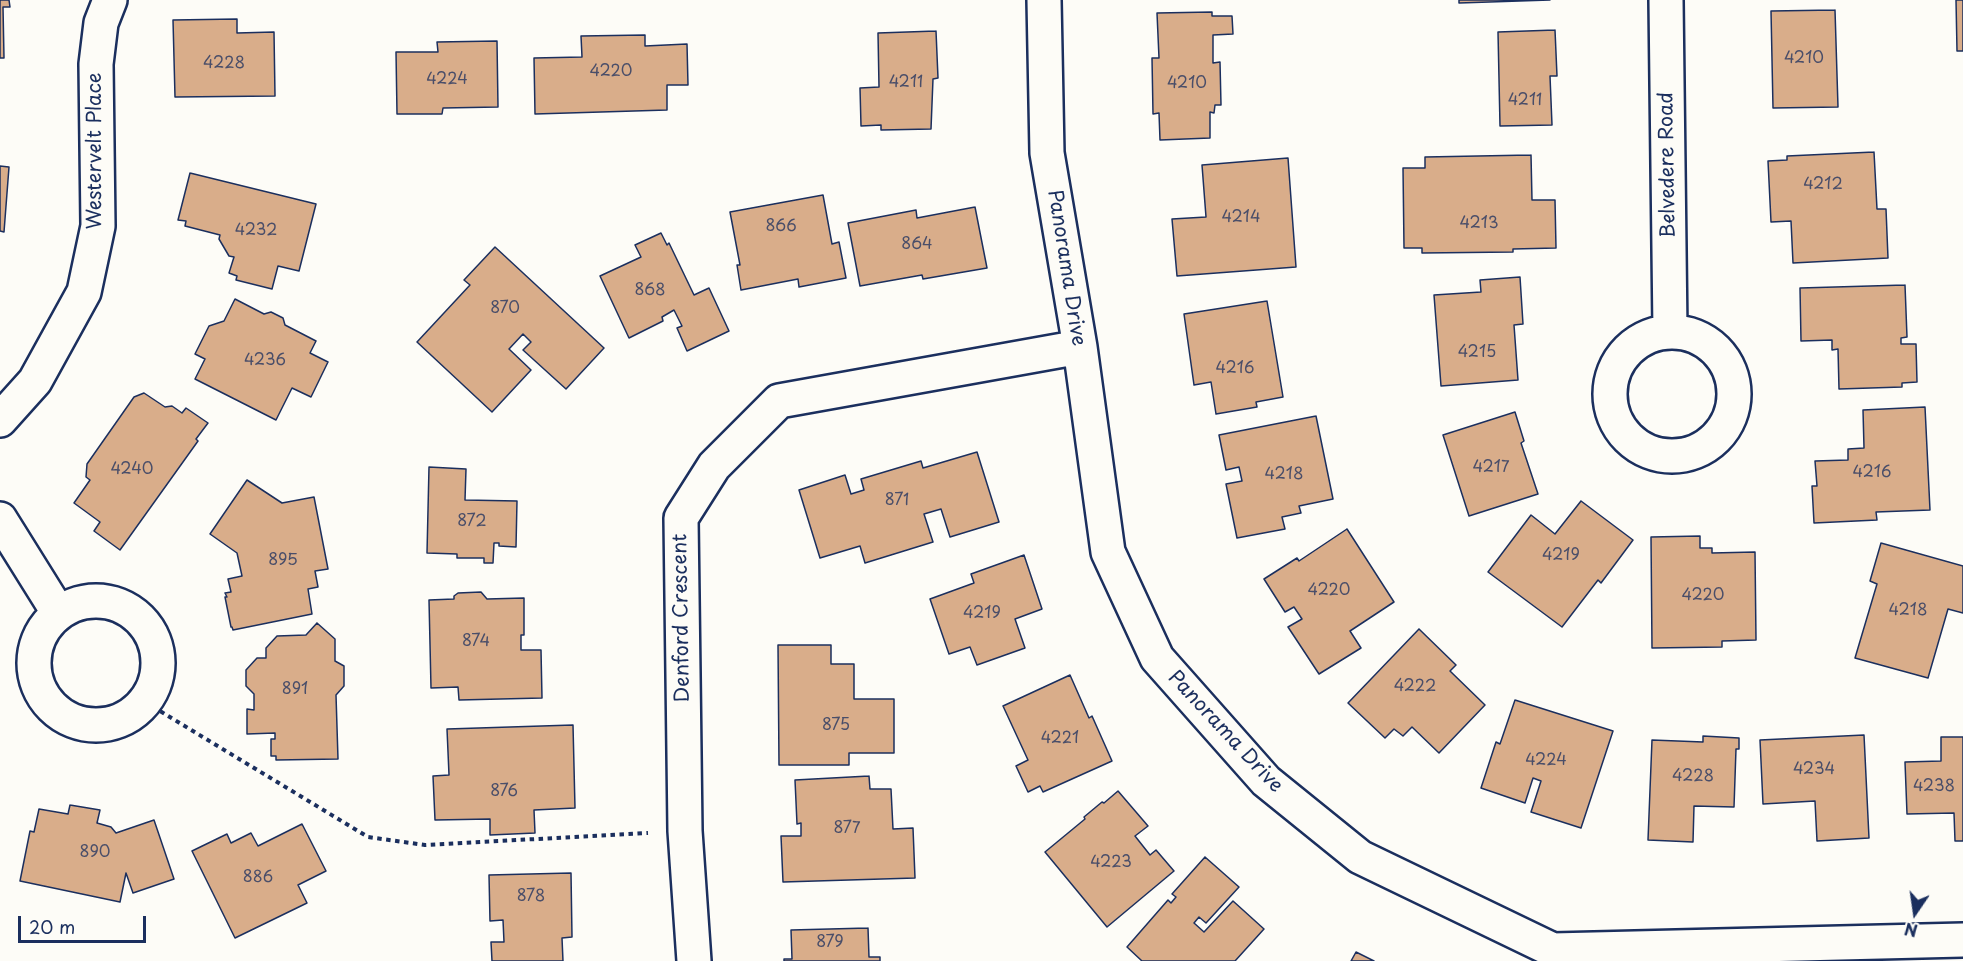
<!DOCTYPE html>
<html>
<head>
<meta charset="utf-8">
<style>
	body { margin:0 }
	#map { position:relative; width:1963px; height:961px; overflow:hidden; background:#fdfcf7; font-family:"Playpen Sans",sans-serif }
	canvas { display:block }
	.north { position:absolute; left:1885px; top:883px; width:60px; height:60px; -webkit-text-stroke:4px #fdfcf7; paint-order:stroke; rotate:193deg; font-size:16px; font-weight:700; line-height:24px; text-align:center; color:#1b2f5e }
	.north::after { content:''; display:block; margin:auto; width:21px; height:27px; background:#1b2f5e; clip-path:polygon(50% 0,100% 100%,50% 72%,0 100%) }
	.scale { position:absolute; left:18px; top:916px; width:128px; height:27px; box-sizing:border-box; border:3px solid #1b2f5e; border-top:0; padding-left:8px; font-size:18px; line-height:21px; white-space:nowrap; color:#1b2f5e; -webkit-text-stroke:4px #fdfcf7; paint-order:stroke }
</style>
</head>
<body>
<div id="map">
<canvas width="1963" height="961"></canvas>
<div class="north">N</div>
<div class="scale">20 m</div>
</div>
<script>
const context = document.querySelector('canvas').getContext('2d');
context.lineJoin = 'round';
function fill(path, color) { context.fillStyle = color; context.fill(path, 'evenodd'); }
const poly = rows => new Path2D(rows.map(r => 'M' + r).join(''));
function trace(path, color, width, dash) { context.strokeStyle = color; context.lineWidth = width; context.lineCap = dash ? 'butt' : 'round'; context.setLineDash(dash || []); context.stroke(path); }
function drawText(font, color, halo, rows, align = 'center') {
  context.font = font + ' "Playpen Sans",sans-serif'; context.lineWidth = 5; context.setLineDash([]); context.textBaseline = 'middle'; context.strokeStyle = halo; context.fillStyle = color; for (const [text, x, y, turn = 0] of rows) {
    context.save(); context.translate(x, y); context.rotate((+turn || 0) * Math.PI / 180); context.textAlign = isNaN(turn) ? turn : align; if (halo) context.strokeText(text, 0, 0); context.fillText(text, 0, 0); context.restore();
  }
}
const building = poly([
	[0,0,9,0,10,7,3,7,4,58,0,58,0,0],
	[1459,0,1550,0,1459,3,1459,0],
	[1956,0,1963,0,1963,51,1957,51,1956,0],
	[1835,10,1838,107,1773,108,1771,11,1835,10],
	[1212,12,1212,16,1232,16,1233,34,1213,35,1213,63,1220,62,1221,105,1215,105,1214,113,1210,112,1210,138,1160,140,1159,113,1153,114,1152,58,1159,58,1157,13,1212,12],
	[237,19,237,33,274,32,275,96,175,97,173,20,237,19],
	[1555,30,1557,76,1550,76,1552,125,1500,126,1498,32,1555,30],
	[936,31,938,78,933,79,931,129,881,130,881,125,861,126,860,88,879,87,878,33,936,31],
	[645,35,645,46,687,44,688,85,667,85,667,110,535,114,534,58,582,57,581,36,645,35],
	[497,41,498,107,443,108,442,114,397,114,396,52,438,52,437,42,497,41],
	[1874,152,1877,209,1886,209,1888,258,1793,263,1791,221,1771,222,1768,161,1787,160,1787,156,1874,152],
	[1531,155,1532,200,1555,200,1556,248,1513,249,1513,252,1422,253,1422,248,1404,248,1403,168,1425,168,1425,157,1531,155],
	[1288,158,1296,267,1177,276,1172,219,1206,217,1202,165,1288,158],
	[0,166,9,167,4,232,0,231,0,166],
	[190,173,316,204,299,271,278,266,272,289,236,280,237,276,229,273,234,257,229,256,219,239,220,235,185,226,186,221,178,220,190,173],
	[823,195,832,244,839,242,846,278,799,287,798,279,741,290,737,265,740,265,730,212,823,195],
	[975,207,987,268,923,279,922,275,860,286,848,223,916,210,917,218,975,207],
	[661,233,667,245,669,243,694,295,709,288,729,331,687,351,677,328,682,326,674,310,662,317,663,321,629,338,600,276,641,257,635,245,661,233],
	[495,247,604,348,566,389,523,350,531,342,523,334,509,349,531,370,492,412,417,342,470,285,464,280,495,247],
	[1520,277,1523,324,1514,325,1518,380,1441,386,1434,295,1481,292,1480,280,1520,277],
	[1905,285,1907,337,1901,338,1901,344,1916,344,1917,382,1902,383,1902,387,1839,389,1838,349,1832,350,1832,340,1801,341,1800,288,1905,285],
	[235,299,264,314,271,312,283,318,285,325,316,341,310,353,328,362,311,397,292,388,276,420,195,379,205,359,195,354,209,326,224,321,235,299],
	[1267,301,1283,397,1256,402,1257,407,1216,414,1211,382,1194,385,1184,314,1267,301],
	[144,393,165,407,172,406,182,413,186,408,208,423,196,439,198,441,120,550,94,531,100,522,74,503,90,480,86,477,87,464,134,397,144,393],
	[1925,407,1930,510,1876,512,1877,520,1814,523,1812,486,1817,486,1815,461,1848,460,1848,449,1864,448,1863,410,1925,407],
	[1515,412,1524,441,1521,443,1538,494,1469,516,1443,435,1515,412],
	[1316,416,1333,499,1299,506,1301,513,1282,517,1285,529,1237,538,1226,484,1242,481,1239,467,1226,470,1219,435,1316,416],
	[977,452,999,522,950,537,941,509,924,514,933,542,865,563,860,546,820,558,799,490,845,475,851,494,864,490,861,479,921,461,923,468,977,452],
	[429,467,466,469,465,500,517,501,516,547,499,546,499,543,494,543,493,563,484,563,484,558,457,558,457,554,427,553,429,467],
	[247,480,282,503,314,497,328,569,315,571,318,587,308,589,312,614,233,630,232,627,231,627,225,597,227,597,225,593,231,592,228,579,242,576,237,553,210,534,247,480],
	[1581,501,1633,540,1601,583,1598,580,1562,627,1488,572,1531,515,1555,534,1581,501],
	[1347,529,1394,602,1350,631,1361,648,1319,674,1288,627,1302,619,1294,607,1285,612,1264,579,1297,558,1299,561,1347,529],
	[1700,536,1700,548,1712,548,1712,553,1755,552,1756,640,1722,641,1722,647,1652,648,1651,537,1700,536],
	[1881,543,1963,566,1963,613,1948,609,1928,678,1855,658,1877,584,1870,581,1881,543],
	[1024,555,1042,609,1015,619,1025,648,977,665,970,647,949,654,930,599,974,583,971,574,1024,555],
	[481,592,487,599,524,598,524,635,521,635,521,650,541,650,542,698,459,700,458,687,431,688,429,600,454,599,454,596,458,593,481,592],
	[317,623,335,639,335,661,344,666,344,686,336,695,338,759,276,760,276,756,271,756,271,739,275,739,275,733,247,734,247,709,254,710,254,694,246,686,246,670,257,658,266,658,266,648,277,636,306,635,317,623],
	[1419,629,1456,665,1450,671,1485,705,1439,753,1412,727,1403,736,1394,729,1385,738,1348,703,1419,629],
	[778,645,831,645,831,664,854,664,854,699,894,699,894,753,849,753,849,765,779,765,778,645],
	[1070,675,1089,718,1092,716,1112,761,1043,792,1040,786,1028,792,1016,766,1028,760,1003,706,1070,675],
	[1515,700,1613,731,1581,828,1531,812,1541,781,1533,778,1525,803,1481,788,1496,742,1500,744,1515,700],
	[573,725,575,808,534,810,535,833,490,835,490,819,435,820,433,776,449,775,447,729,573,725],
	[1864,735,1869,838,1817,841,1815,801,1763,804,1760,740,1864,735],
	[1703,736,1739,738,1739,749,1736,749,1734,807,1694,806,1693,842,1648,840,1652,740,1703,742,1703,736],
	[1941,737,1963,737,1963,841,1955,841,1954,813,1907,814,1905,762,1941,761,1941,737],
	[869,776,870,789,891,789,893,829,913,828,915,878,783,882,781,836,801,836,801,823,797,824,795,780,869,776],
	[1118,791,1148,826,1135,836,1150,855,1156,850,1174,871,1107,927,1045,852,1085,819,1084,817,1102,802,1104,803,1118,791],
	[70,805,100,810,97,823,111,827,116,833,154,820,174,879,133,893,126,873,120,902,20,881,30,831,34,832,39,809,68,814,70,805],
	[302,824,326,871,298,885,307,903,235,938,192,851,227,834,231,843,251,833,258,846,302,824],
	[1205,857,1239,887,1206,923,1199,917,1194,923,1204,932,1233,901,1264,929,1235,961,1142,961,1127,947,1168,900,1171,903,1176,897,1172,894,1205,857],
	[571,873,572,937,562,938,563,961,492,961,491,942,504,942,503,920,490,921,489,875,571,873],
	[868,928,869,957,880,957,880,961,784,961,784,959,792,959,791,930,868,928],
	[1356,952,1374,961,1351,961,1356,952]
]);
fill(building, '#d9ad8a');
trace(building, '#1b2f5e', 1.5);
const minor = poly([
	[1044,0,1047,153,1080,347,1108,552,1157,658,1266,781,1360,857,1553,950,1963,940],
	[1666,0,1670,331],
	'1610 394a62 62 0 1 1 124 0a62 62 0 1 1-124 0Z',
	[0,420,35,381,84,292,98,226,96,64,101,23,110,0],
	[0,519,58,612],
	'34 663a62 62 0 1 1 124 0a62 62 0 1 1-124 0Z',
	[694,961,685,831,681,518,714,466,779,401,1080,347]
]);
trace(minor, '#1b2f5e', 38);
trace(poly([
	[145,702,368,837,425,845,648,833]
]), '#1b2f5e', 4, [4.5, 4.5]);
trace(minor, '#fdfcf7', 33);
drawText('16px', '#4a4e69', null, [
	["4210",1804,59],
	["4228",224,64],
	["4220",611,72],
	["4224",447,80],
	["4211",906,83],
	["4210",1187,84],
	["4211",1525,101],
	["4212",1823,185],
	["4214",1241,218],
	["4213",1479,224],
	["866",781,227],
	["4232",256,231],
	["864",917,245],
	["868",650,291],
	["870",505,309],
	["4215",1477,353],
	["4236",265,361],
	["4216",1235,369],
	["4217",1491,468],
	["4240",132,470],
	["4216",1872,473],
	["4218",1284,475],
	["871",897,501],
	["872",472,522],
	["4219",1561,556],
	["895",283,561],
	["4220",1329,591],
	["4220",1703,596],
	["4218",1908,611],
	["4219",982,614],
	["874",476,642],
	["4222",1415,687],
	["891",295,690],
	["875",836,726],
	["4221",1060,739],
	["4224",1546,761],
	["4234",1814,770],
	["4228",1693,777],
	["4238",1934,787],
	["876",504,792],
	["877",847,829],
	["890",95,853],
	["4223",1111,863],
	["886",258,878],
	["878",531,897],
	["879",830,943]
]);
drawText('20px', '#1b2f5e', '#fdfcf7', [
	["Westervelt Place",95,151,-90],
	["Belvedere Road",1668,165,-91],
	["Panorama Drive",1066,268,81],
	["Denford Crescent",682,618,-91],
	["Panorama Drive",1225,732,47]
]);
</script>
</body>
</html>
